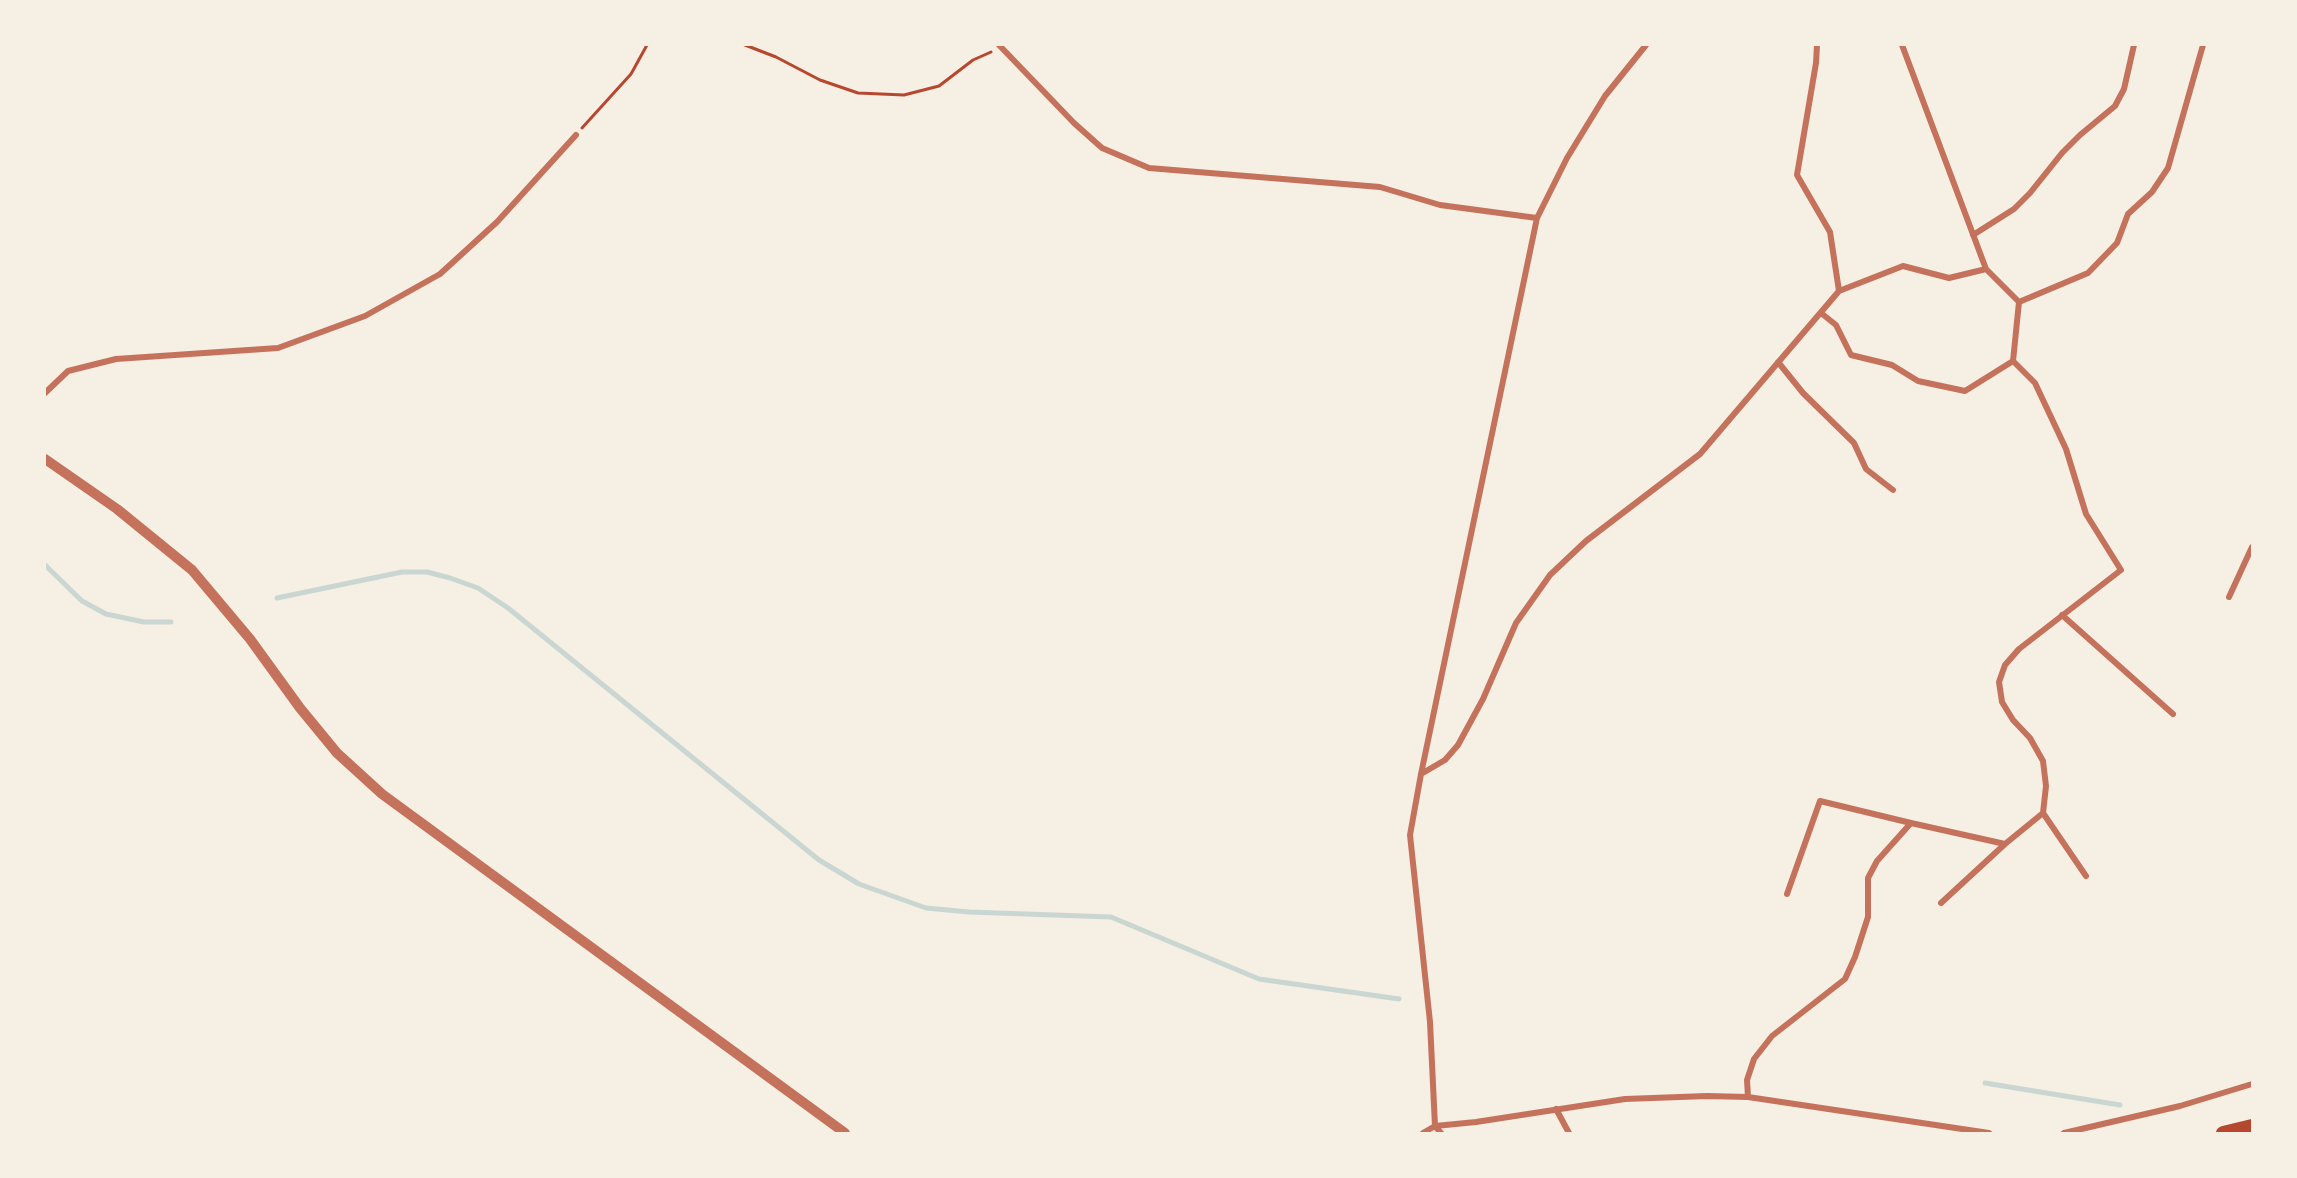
<!DOCTYPE html>
<html>
<head>
<meta charset="utf-8">
<style>
	body { margin:0 }
	#map { position:relative; width:2297px; height:1178px; overflow:hidden; background:#f6efe4; font-family:"PT Sans",sans-serif }
	canvas { display:block }
	.frame { position:absolute; inset:0; border:46px solid #f6efe4; pointer-events:none }
</style>
</head>
<body>
<div id="map">
<canvas width="2297" height="1178"></canvas>
<div class="frame"></div>
</div>
<script>
const context = document.querySelector('canvas').getContext('2d');
context.lineJoin = 'round';
const poly = rows => new Path2D(rows.map(r => 'M' + r).join(''));
function trace(path, color, width, dash) { context.strokeStyle = color; context.lineWidth = width; context.lineCap = dash ? 'butt' : 'round'; context.setLineDash(dash || []); context.stroke(path); }
trace(poly([
	[45,565,82,601,106,614,144,622,171,622],
	[277,598,402,572,427,572,450,578,478,588,508,608,819,860,859,884,926,908,969,912,1111,917,1259,979,1399,999],
	[1985,1083,2120,1105]
]), '#c9d6d2', 5);
trace(poly([
	[745,45,776,57,820,80,858,93,904,95,939,86,973,60,991,52],
	[582,128,631,74,647,45]
]), '#b5482f', 3);
trace(poly([
	[999,45,1074,123,1102,148,1149,168,1380,187,1440,205,1537,218],
	[1817,45,1816,63,1797,175,1830,232,1839,291],
	[1973,235,2014,209,2030,193,2062,153,2080,135,2115,106,2124,89,2134,45],
	[2019,302,2088,273,2117,243,2128,214,2152,192,2168,168,2203,45],
	[1821,313,1836,325,1851,355,1892,365,1918,381,1965,391,2013,361,2019,302,1986,269,1902,45],
	[1778,362,1803,393,1854,443,1866,469,1893,490],
	[45,393,68,371,116,359,278,348,365,316,440,274,497,222,576,135],
	[2229,597,2252,547],
	[2062,615,2173,714],
	[1421,774,1445,760,1458,745,1483,699,1516,623,1550,575,1586,541,1700,454,1839,291,1903,266,1949,278,1986,269],
	[2043,813,2086,876],
	[1787,894,1820,801,1911,823],
	[1941,903,2005,844],
	[1748,1097,1747,1080,1754,1059,1772,1036,1845,979,1855,957,1868,917,1868,878,1877,861,1911,823,2005,844,2043,813,2046,786,2043,761,2030,738,2013,720,2002,702,1999,682,2005,665,2019,649,2121,570,2086,514,2066,449,2035,383,2013,361],
	[1556,1109,1569,1133],
	[1423,1133,1435,1126,1476,1122,1625,1099,1707,1096,1748,1097,1989,1133],
	[1441,1133,1435,1126,1430,1022,1410,835,1421,774,1537,218,1567,158,1605,96,1646,45],
	[2064,1133,2180,1106,2252,1084]
]), '#c5725c', 6);
trace(poly([
	[45,459,117,509,192,570,250,639,300,708,337,753,382,794,845,1133]
]), '#c5725c', 10);
trace(poly([
	[2223,1133,2252,1126]
]), '#b5482f', 14);
</script>
</body>
</html>
